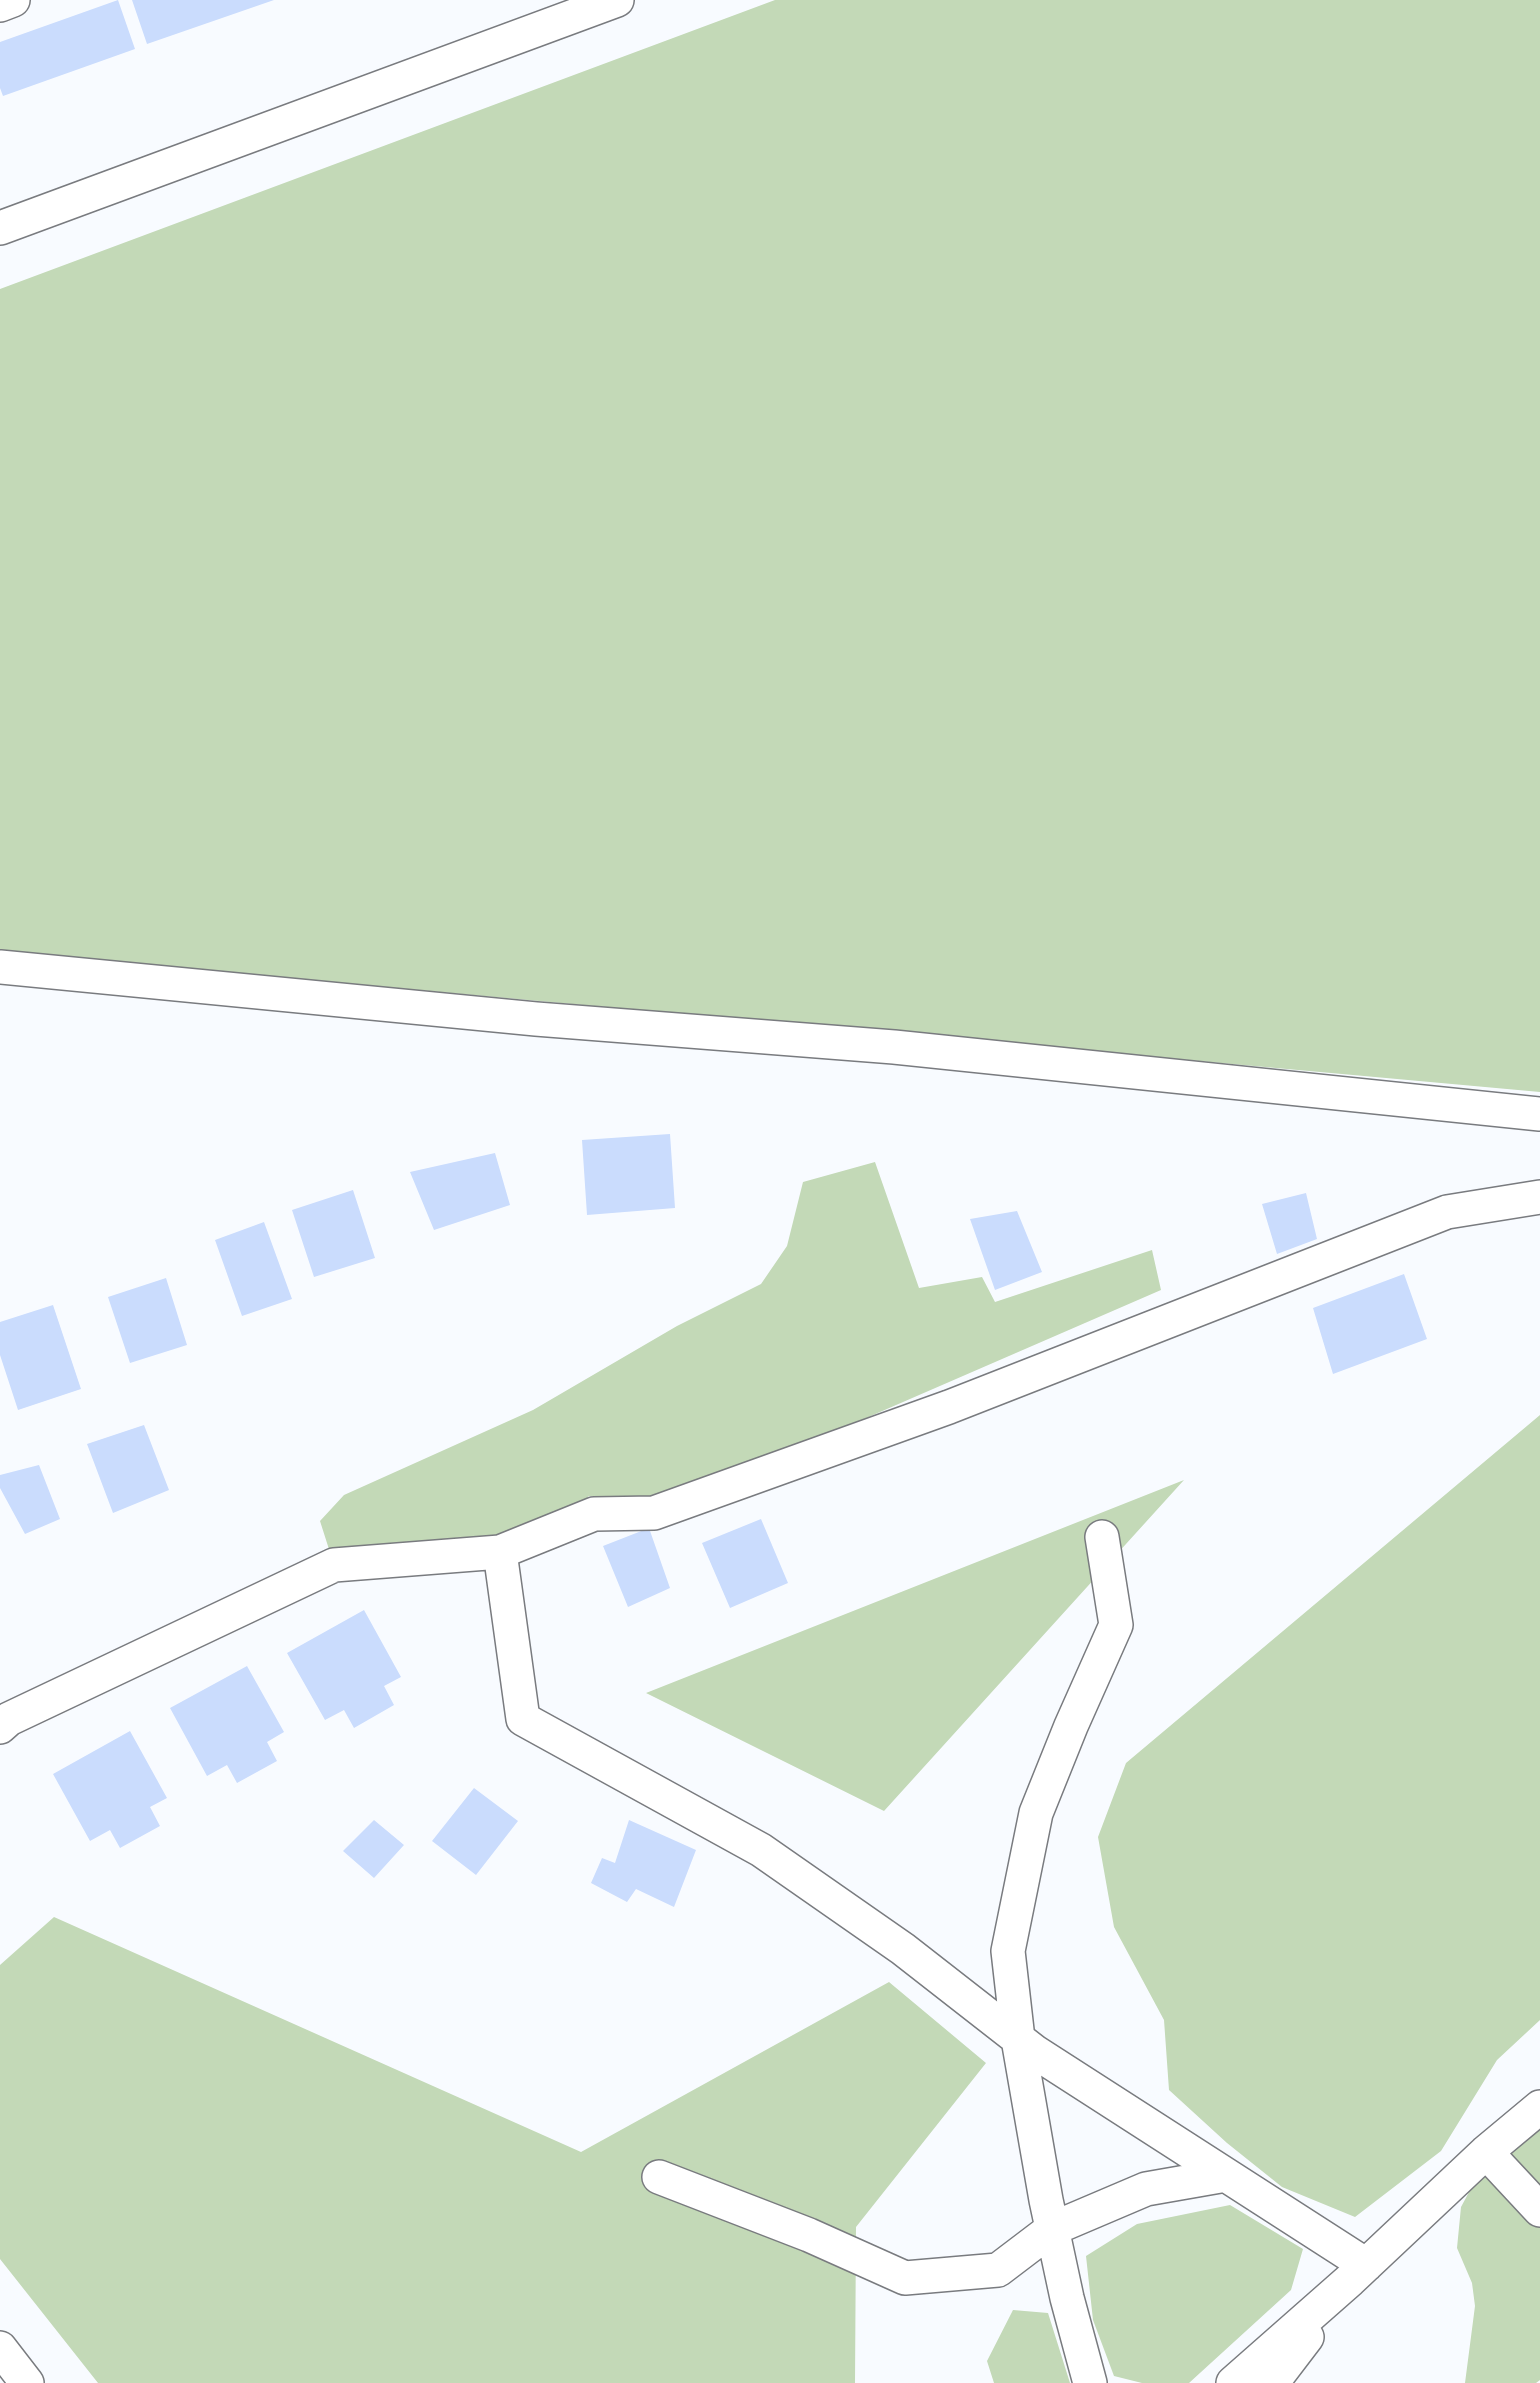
<!DOCTYPE html>
<html>
<head>
<meta charset="utf-8">
<style>
	body { margin:0 }
	canvas { display:block; background:#f8fbff }
</style>
</head>
<body>
<canvas width="1540" height="2383"></canvas>
<script>
const context = document.querySelector('canvas').getContext('2d');
context.lineJoin = 'round';
function fill(path, color) { context.fillStyle = color; context.fill(path, 'evenodd'); }
const poly = rows => new Path2D(rows.map(r => 'M' + r).join(''));
function trace(path, color, width, dash) { context.strokeStyle = color; context.lineWidth = width; context.lineCap = dash ? 'butt' : 'round'; context.setLineDash(dash || []); context.stroke(path); }
fill(poly([
	[775,0,1540,0,1540,1092,0,952,0,289],
	[875,1162,919,1288,982,1277,995,1302,1152,1250,1161,1290,804,1445,649,1499,589,1496,525,1550,334,1565,320,1521,344,1495,533,1410,677,1326,761,1284,787,1246,803,1182],
	[1540,1415,1540,2020,1497,2060,1441,2151,1355,2217,1282,2187,1227,2143,1169,2090,1164,2020,1114,1927,1098,1837,1126,1763],
	[1184,1480,884,1811,646,1693],
	[54,1917,581,2152,889,1982,986,2063,856,2227,855,2383,98,2383,0,2259,0,1965],
	[1540,2116,1540,2380,1536,2383,1465,2383,1475,2306,1472,2283,1457,2248,1461,2207,1482,2168],
	[1230,2205,1303,2249,1291,2290,1189,2383,1142,2383,1114,2376,1093,2320,1086,2256,1137,2224],
	[1013,2310,1048,2313,1070,2383,994,2383,987,2361]
]), '#c3d9b7');
fill(poly([
	[118,0,135,49,3,96,0,88,0,42],
	[132,0,274,0,147,44],
	[670,1134,675,1208,587,1215,582,1140],
	[495,1153,510,1205,434,1230,410,1172],
	[353,1190,375,1258,314,1277,292,1210],
	[1306,1193,1317,1239,1277,1254,1262,1204],
	[1017,1211,1042,1272,995,1290,970,1219],
	[264,1222,292,1299,242,1316,215,1240],
	[1404,1274,1427,1339,1333,1374,1313,1308],
	[166,1278,187,1345,130,1363,108,1297],
	[53,1305,81,1389,18,1410,0,1355,0,1322],
	[144,1425,169,1490,113,1513,87,1444],
	[39,1465,60,1519,25,1534,0,1488,0,1475],
	[761,1519,788,1583,730,1608,702,1543],
	[649,1528,670,1588,628,1607,603,1546],
	[364,1610,401,1677,384,1686,394,1705,354,1728,344,1710,325,1720,287,1653],
	[247,1666,284,1732,267,1742,277,1761,237,1783,227,1765,207,1776,170,1708],
	[130,1731,167,1798,150,1807,160,1826,120,1848,110,1830,90,1841,53,1774],
	[474,1788,518,1821,476,1875,432,1841],
	[374,1820,404,1845,374,1878,343,1851],
	[629,1820,696,1850,674,1907,636,1889,627,1902,591,1883,602,1858,615,1863]
]), '#cadcfd');
const minor = poly([
	[0,5,13,0],
	[0,228,617,0],
	[0,967,536,1019,894,1047,1540,1114],
	[500,1552,523,1719,761,1850,903,1949,1035,2052,1366,2265],
	[0,1727,9,1719,334,1565,500,1552,594,1514,654,1513,949,1407,1447,1212,1540,1197],
	[1486,2152,1540,2210],
	[659,2177,809,2235,905,2278,998,2270,1052,2229,1146,2189,1226,2175],
	[0,2348,27,2383],
	[1090,2383,1067,2298,1046,2200,1018,2039,1008,1951,1036,1813,1071,1726,1116,1625,1102,1537],
	[1233,2383,1350,2280,1486,2152,1540,2107],
	[1272,2383,1307,2337]
]);
trace(minor, '#797b7f', 36);
trace(minor, '#fff', 33);
</script>
</body>
</html>
